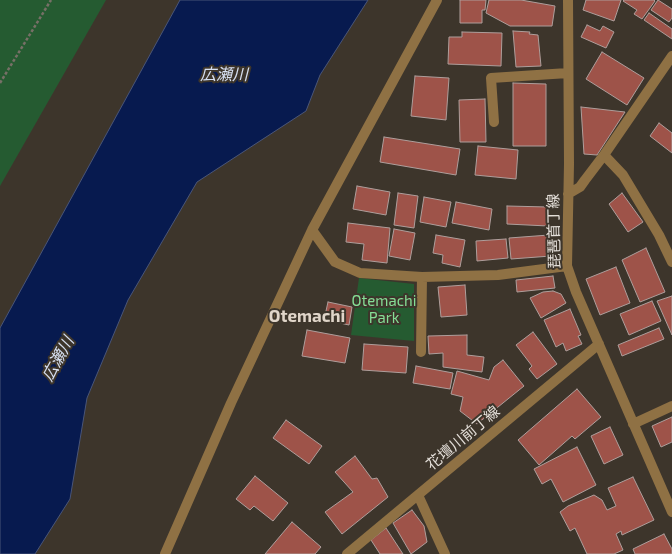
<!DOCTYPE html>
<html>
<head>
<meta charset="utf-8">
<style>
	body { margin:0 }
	canvas { display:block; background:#3d352b }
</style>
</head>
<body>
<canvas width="672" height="554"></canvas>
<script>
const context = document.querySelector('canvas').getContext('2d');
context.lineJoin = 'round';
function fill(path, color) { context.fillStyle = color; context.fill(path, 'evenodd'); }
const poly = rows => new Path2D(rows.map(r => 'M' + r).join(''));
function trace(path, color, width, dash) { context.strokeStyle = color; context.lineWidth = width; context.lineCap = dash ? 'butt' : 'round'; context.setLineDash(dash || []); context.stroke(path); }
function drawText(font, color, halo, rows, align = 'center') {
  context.font = font + ' "Exo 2","Noto Sans JP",sans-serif'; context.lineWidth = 4; context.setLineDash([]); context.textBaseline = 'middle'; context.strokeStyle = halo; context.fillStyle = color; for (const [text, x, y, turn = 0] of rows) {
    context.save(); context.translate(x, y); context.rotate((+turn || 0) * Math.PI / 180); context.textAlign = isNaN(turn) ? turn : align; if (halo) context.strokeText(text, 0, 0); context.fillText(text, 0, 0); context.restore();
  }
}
fill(poly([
	[0,0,106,0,0,186],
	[359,278,414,284,414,341,351,335]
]), '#255b31');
const water = poly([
	[180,0,368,0,320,75,306,111,197,182,128,300,87,398,70,499,35,554,0,554,0,328,180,0]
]);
fill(water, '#071a4f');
trace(water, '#495578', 1);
const building = poly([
	[460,0,486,0,485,10,482,10,482,23,460,23,460,0],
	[489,0,521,0,555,6,552,26,510,26,486,13,489,0],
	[586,0,621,0,614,21,583,10,586,0],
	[624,0,654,0,655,1,642,19,634,14,637,10,623,1,624,0],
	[658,0,672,9,672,18,669,22,651,10,658,0],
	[649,13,672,29,672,39,644,20,649,13],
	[587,25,600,31,603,26,614,32,606,48,581,37,587,25],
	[513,31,530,32,529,34,538,35,541,66,516,67,513,31],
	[462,32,502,33,501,66,448,64,449,37,462,37,462,32],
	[602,52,644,78,627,105,586,79,602,52],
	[415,76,449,78,446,120,411,116,415,76],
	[513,83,546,84,546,146,513,146,513,83],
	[485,99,486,142,460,142,459,100,485,99],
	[581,107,625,112,597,155,584,154,581,107],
	[659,123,672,133,672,153,650,136,659,123],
	[384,137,460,149,456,175,380,162,384,137],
	[478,146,518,150,516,179,475,175,478,146],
	[357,186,390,192,386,215,353,209,357,186],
	[398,193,418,196,414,228,394,225,398,193],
	[622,193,643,222,628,232,609,204,622,193],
	[424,197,451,202,446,227,420,222,424,197],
	[456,202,492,209,489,230,452,223,456,202],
	[507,206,548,207,548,226,507,224,507,206],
	[348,223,390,228,387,263,362,260,364,244,346,242,348,223],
	[394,229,415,233,410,260,389,256,394,229],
	[436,235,465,240,460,267,442,263,443,255,433,253,436,235],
	[549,235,551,256,511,259,509,238,549,235],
	[506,239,508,258,477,261,476,241,506,239],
	[646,248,665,292,640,302,622,260,646,248],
	[616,267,630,303,600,315,586,279,616,267],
	[553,276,555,288,517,292,516,280,553,276],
	[465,285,467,315,441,317,438,287,465,285],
	[553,291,561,294,566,303,541,318,530,298,543,292,553,291],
	[672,296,672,335,657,301,672,296],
	[652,301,661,321,629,335,620,314,652,301],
	[328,302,352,307,349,325,331,321,326,311,328,302],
	[570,309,581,335,578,336,582,344,566,351,563,343,556,347,544,320,570,309],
	[659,328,664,339,622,356,618,345,659,328],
	[307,330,350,338,345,363,302,356,307,330],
	[533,332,557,364,537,379,529,369,532,366,516,345,533,332],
	[467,335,467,355,484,357,482,372,443,367,443,353,429,354,428,336,467,335],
	[364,344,408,347,406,373,362,370,364,344],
	[503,360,524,386,477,424,460,411,463,397,451,394,457,371,489,380,494,367,503,360],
	[416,366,453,373,450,389,413,383,416,366],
	[577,389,601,417,575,439,572,436,539,465,518,440,577,389],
	[672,417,672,442,661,447,652,426,672,417],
	[286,420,322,446,309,464,273,438,286,420],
	[610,427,623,455,604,464,591,436,610,427],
	[577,447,596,485,563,502,551,479,542,484,534,469,577,447],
	[355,456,372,479,377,478,388,497,342,534,325,512,353,492,335,472,355,456],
	[255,476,288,503,273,521,254,506,250,510,236,499,255,476],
	[633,477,654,520,622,535,621,531,616,534,623,550,614,554,587,554,575,528,570,531,560,512,568,506,594,495,602,500,607,510,616,506,608,488,633,477],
	[412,510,424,526,427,542,411,554,393,523,412,510],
	[292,522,321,547,315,554,265,554,292,522],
	[386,528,403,554,380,554,371,540,386,528],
	[664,534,672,549,672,554,635,554,633,549,664,534]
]);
fill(building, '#9e5349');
trace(building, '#ae9e9b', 1);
trace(poly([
	[0,83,51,0]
]), '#777067', 2.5, [3, 2]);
trace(poly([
	[568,0,569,164,567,266,576,292,672,512],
	[494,122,491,78,568,73],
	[604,155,623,175,659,235,672,262],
	[568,194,580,187,585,180,604,155,672,56],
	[312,230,335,262,360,273,422,277,498,275,567,266],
	[421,352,422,277],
	[633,424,672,406],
	[418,495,445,554],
	[165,554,231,403,312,230,437,0],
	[347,554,599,344]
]), '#8f7144', 10);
drawText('15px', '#e3ded8', '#3d352b', [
	["琵琶首丁線",554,231,-91],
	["花壇川前丁線",463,438,-40]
]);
drawText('15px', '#85dd95', '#3d352b', [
	["Otemachi",384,301],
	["Park",384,318]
]);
drawText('italic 16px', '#d7e0f2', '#3d352b', [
	["広瀬川",224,75],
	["広瀬川",58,359,-61]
]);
drawText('bold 17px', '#e0d5c9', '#3d352b', [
	["Otemachi",307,316]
]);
</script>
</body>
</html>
